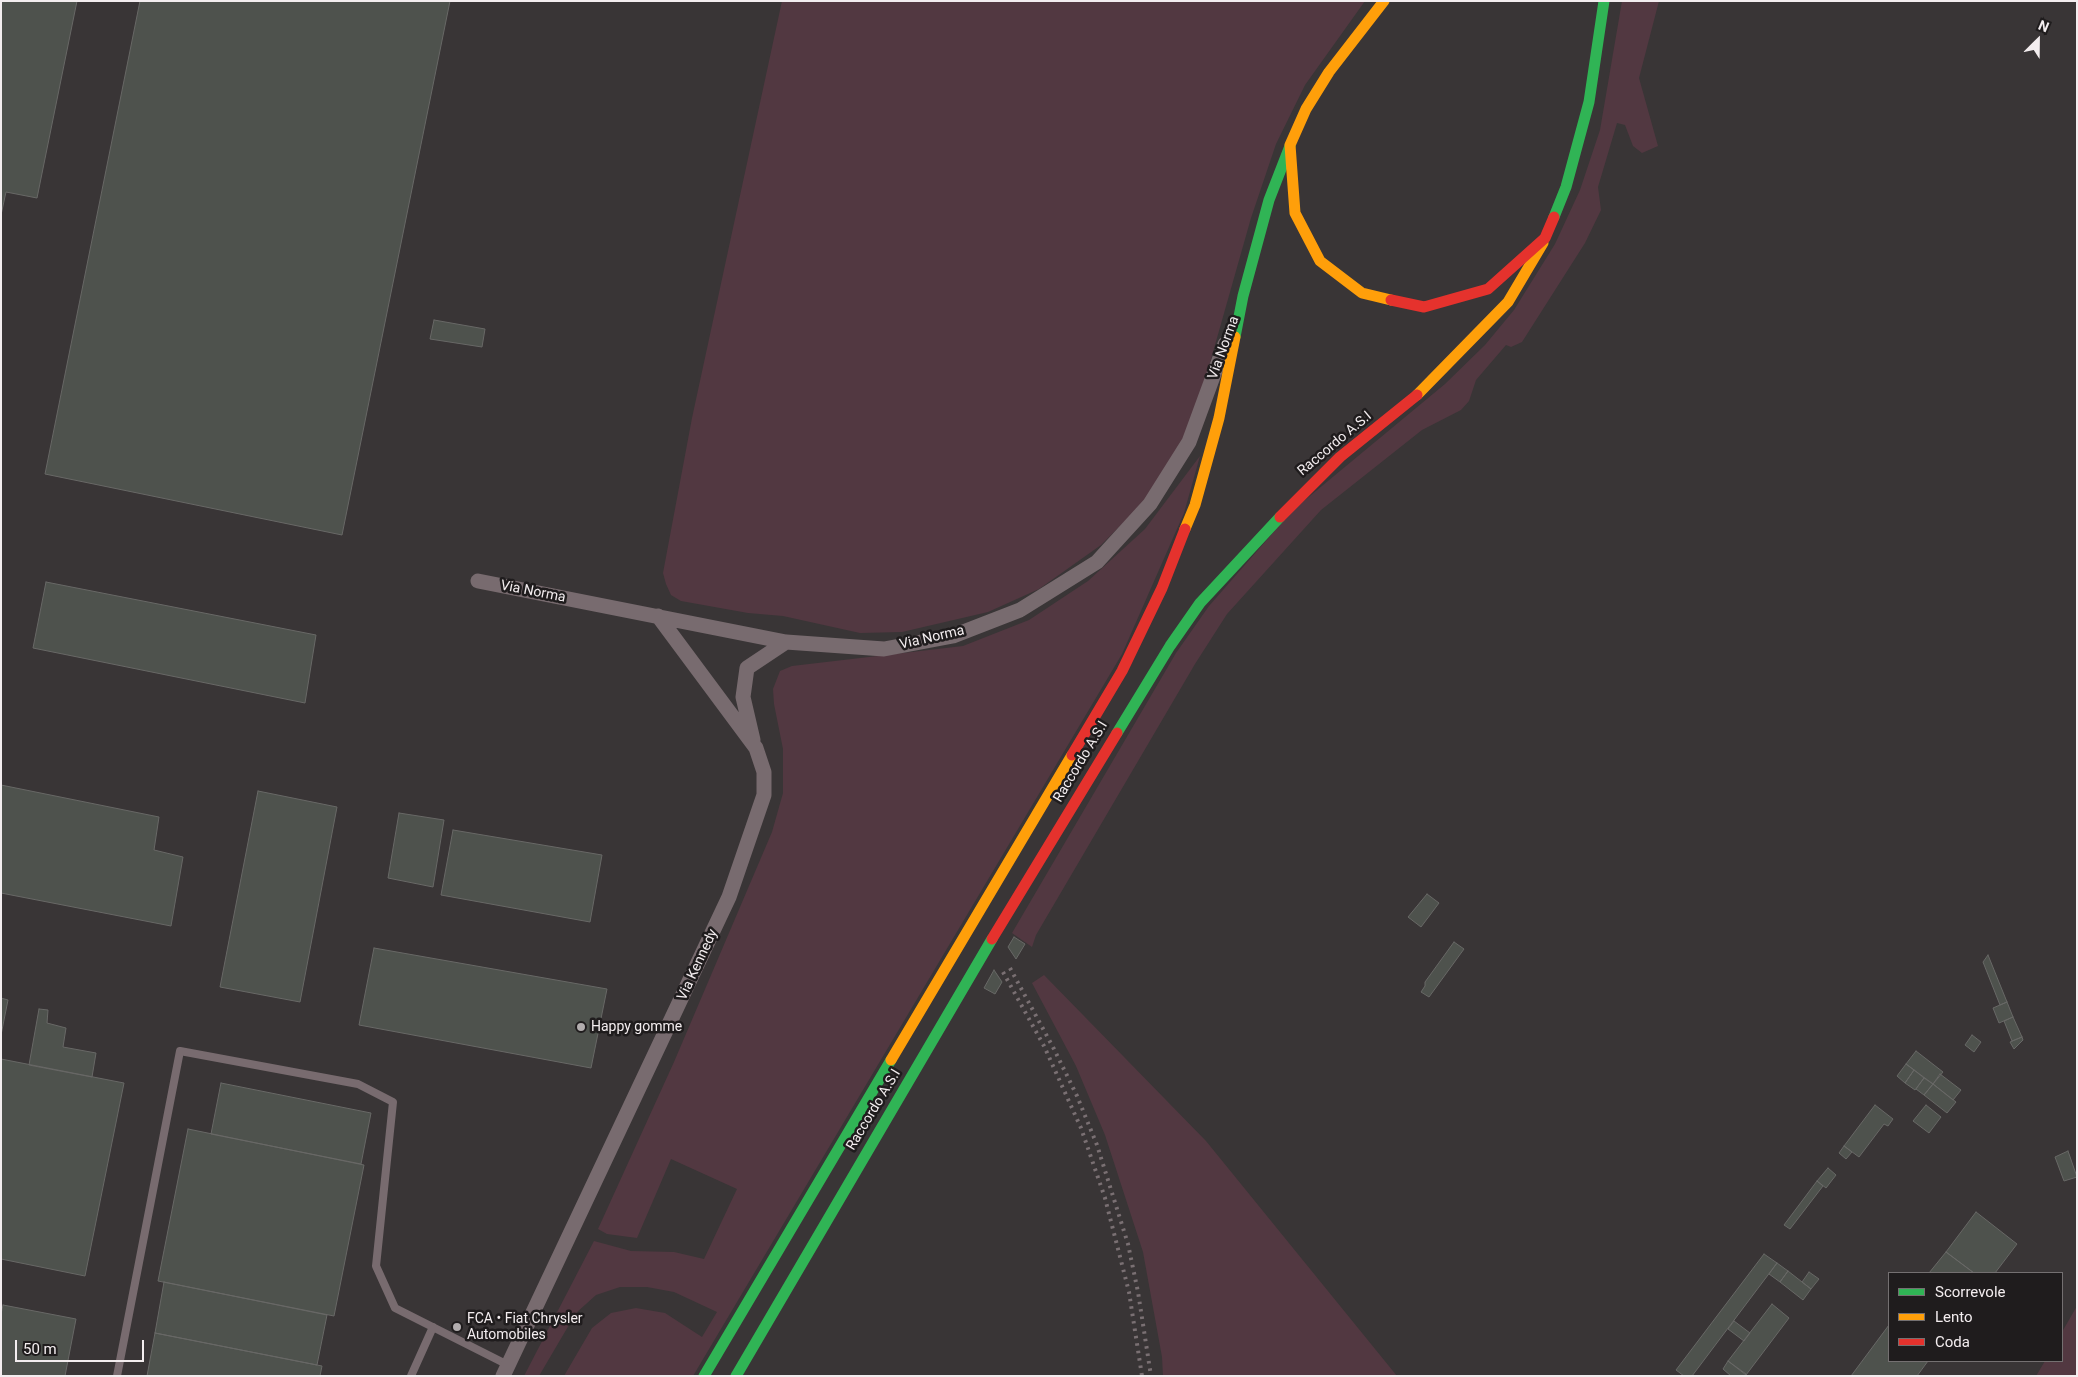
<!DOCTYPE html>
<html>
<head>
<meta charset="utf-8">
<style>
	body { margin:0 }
	#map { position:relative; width:2078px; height:1377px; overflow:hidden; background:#393536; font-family:Roboto,sans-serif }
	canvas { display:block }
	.frame { position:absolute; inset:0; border:2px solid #f3edef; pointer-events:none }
	.legend { position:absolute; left:1888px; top:1272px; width:175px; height:90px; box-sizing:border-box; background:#1f1c1d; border:1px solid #747071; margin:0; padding:6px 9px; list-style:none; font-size:15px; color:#f3edef }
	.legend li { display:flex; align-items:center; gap:10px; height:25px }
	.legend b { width:25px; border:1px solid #747071 }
	.north { position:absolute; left:2013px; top:15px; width:50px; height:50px; -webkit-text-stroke:4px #1f1c1d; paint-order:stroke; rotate:23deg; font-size:14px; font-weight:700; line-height:20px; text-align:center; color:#f3edef }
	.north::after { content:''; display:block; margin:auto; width:18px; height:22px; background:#f3edef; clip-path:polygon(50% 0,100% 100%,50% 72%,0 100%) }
	.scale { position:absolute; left:15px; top:1340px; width:129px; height:22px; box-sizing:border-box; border:2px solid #f3edef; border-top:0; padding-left:6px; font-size:15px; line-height:18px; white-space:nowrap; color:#f3edef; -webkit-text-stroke:4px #1f1c1d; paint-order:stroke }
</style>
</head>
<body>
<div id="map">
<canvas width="2078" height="1377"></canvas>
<div class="frame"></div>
<ul class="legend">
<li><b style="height:6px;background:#30b455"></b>Scorrevole</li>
<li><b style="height:6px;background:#ff9f0a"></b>Lento</li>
<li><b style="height:6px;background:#e5322d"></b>Coda</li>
</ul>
<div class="north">N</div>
<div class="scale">50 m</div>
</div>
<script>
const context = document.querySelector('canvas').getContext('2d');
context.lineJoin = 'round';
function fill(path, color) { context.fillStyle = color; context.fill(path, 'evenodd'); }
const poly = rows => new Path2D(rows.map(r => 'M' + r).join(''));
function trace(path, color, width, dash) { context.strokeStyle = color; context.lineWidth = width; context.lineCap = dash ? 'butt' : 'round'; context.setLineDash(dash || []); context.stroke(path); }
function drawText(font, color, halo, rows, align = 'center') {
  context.font = font + ' Roboto,sans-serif'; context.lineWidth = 5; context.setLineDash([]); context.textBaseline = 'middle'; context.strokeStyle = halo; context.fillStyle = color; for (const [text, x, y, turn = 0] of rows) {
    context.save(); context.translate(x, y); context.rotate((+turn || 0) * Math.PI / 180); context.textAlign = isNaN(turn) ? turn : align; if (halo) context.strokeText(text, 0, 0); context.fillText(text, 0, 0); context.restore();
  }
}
fill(poly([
	[782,1,1365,1,1305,85,1276,144,1251,218,1196,412,1171,464,1147,499,1101,545,1039,589,988,612,902,632,860,633,783,616,748,613,681,601,671,595,666,584,663,573,692,418],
	[1622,1,1659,1,1639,78,1658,146,1642,153,1633,146,1625,125,1617,123,1598,187,1601,210,1585,243,1522,342,1511,347,1506,345,1476,380,1469,401,1461,410,1422,430,1321,510,1227,614,1195,664,1036,935,1032,947,1012,933,1176,653,1209,606,1293,510,1445,384,1485,345,1514,310,1555,244,1580,190,1600,130],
	[1200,456,1184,513,1122,654,693,1376,564,1376,592,1328,611,1313,636,1308,665,1313,702,1337,717,1312,674,1292,647,1287,620,1287,596,1295,576,1313,539,1376,524,1376,594,1241,631,1251,674,1252,704,1259,737,1189,671,1159,637,1238,607,1234,598,1229,674,1062,772,832,783,793,783,749,774,704,773,689,780,671,792,666,963,646,1029,620,1088,581,1145,529],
	[1044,975,1206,1141,1397,1376,1163,1376,1162,1357,1143,1252,1105,1135,1076,1066,1032,983],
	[2077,1306,2077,1376,2036,1376,2045,1361,2062,1361,2062,1332]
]), '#523841');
const building = poly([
	[1,1,77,1,37,198,6,192,1,215,1,1],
	[140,1,450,1,342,535,45,474,140,1],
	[434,320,485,329,482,347,430,339,434,320],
	[46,582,316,635,305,703,33,648,46,582],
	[1,785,159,817,154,850,183,857,171,926,1,893,1,785],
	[258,791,337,807,300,1002,220,987,258,791],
	[399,813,444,820,433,887,388,878,399,813],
	[453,830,602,855,590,922,441,895,453,830],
	[1427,894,1439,903,1421,927,1408,917,1427,894],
	[1014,937,1025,944,1016,959,1008,947,1014,937],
	[1454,942,1464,949,1429,997,1421,992,1425,986,1425,982,1454,942],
	[374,948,607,989,591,1068,359,1025,374,948],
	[1988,955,2007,1002,2000,1005,1983,962,1988,955],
	[994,970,1002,982,995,994,984,988,994,970],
	[1,998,8,1000,1,1035,1,998],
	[2007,1002,2013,1017,1999,1023,1993,1008,2007,1002],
	[39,1009,48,1010,47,1023,66,1028,63,1047,96,1053,92,1077,29,1065,39,1009],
	[2013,1017,2022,1037,2012,1041,2004,1021,2013,1017],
	[1972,1035,1981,1042,1974,1052,1965,1045,1972,1035],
	[2022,1037,2023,1040,2014,1049,2010,1042,2022,1037],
	[1916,1051,1943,1072,1933,1084,1906,1064,1916,1051],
	[1,1059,124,1083,85,1276,1,1259,1,1059],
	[1906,1064,1914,1070,1905,1083,1897,1076,1906,1064],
	[1914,1070,1924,1078,1915,1090,1905,1083,1914,1070],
	[1940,1074,1961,1090,1953,1100,1933,1084,1940,1074],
	[1924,1078,1933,1084,1924,1095,1916,1089,1924,1078],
	[221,1083,371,1113,361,1164,211,1134,221,1083],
	[1933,1084,1956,1102,1947,1113,1924,1095,1933,1084],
	[1875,1105,1893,1119,1888,1126,1884,1124,1859,1157,1844,1146,1875,1105],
	[1926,1105,1941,1117,1929,1133,1913,1121,1926,1105],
	[188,1129,364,1165,334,1316,158,1281,188,1129],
	[1844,1146,1852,1152,1846,1159,1839,1153,1844,1146],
	[2068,1151,2077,1177,2064,1181,2055,1157,2068,1151],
	[1828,1168,1836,1175,1826,1188,1817,1181,1828,1168],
	[1817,1181,1823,1186,1790,1229,1784,1225,1817,1181],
	[1976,1212,2017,1244,1995,1273,1974,1273,1946,1252,1976,1212],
	[1946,1252,1974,1273,1929,1273,1946,1252],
	[1764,1254,1777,1263,1692,1376,1684,1376,1676,1370,1764,1254],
	[1777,1263,1788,1271,1780,1282,1769,1274,1777,1263],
	[1788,1271,1811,1289,1803,1300,1780,1282,1788,1271],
	[1809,1272,1819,1279,1811,1289,1802,1282,1809,1272],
	[164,1282,327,1315,317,1365,155,1333,164,1282],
	[1772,1304,1789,1318,1746,1375,1728,1361,1772,1304],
	[3,1305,76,1319,65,1376,1,1376,1,1314,3,1305],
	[1734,1321,1750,1333,1744,1341,1728,1329,1734,1321],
	[1889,1325,1889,1361,1928,1361,1917,1376,1851,1376,1889,1325],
	[155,1333,322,1366,320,1376,147,1376,155,1333],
	[1728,1361,1746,1374,1745,1376,1731,1376,1723,1369,1728,1361]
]);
fill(building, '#4e524d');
trace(building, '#686866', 1);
trace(poly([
	[117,1376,180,1051,358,1084,393,1102,376,1266,395,1308,508,1365],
	[411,1376,433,1327]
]), '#786b6f', 8);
trace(poly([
	[478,581,786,642,884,649,953,636,1020,610,1097,562,1150,504,1189,442,1225,344],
	[753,740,743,697,747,668,786,642],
	[503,1376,729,897,764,795,764,772,756,748,658,616]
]), '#786b6f', 15);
trace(poly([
	[1554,217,1566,187,1589,102,1604,1],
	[1235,337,1243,296,1269,200,1290,146],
	[1117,733,1170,646,1200,603,1280,517],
	[704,1376,891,1060],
	[736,1376,992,939]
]), '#30b455', 11);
trace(poly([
	[1384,1,1329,72,1306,109,1290,145,1295,213,1320,261,1362,293,1391,300],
	[1417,395,1508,302,1543,243],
	[1185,529,1195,505,1219,418,1235,337],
	[891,1060,1072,755]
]), '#ff9f0a', 11);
trace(poly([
	[1391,300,1424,307,1488,289,1545,238,1554,217],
	[1280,517,1340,457,1417,395],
	[1072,755,1122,671,1162,588,1185,529],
	[992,939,1117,733]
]), '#e5322d', 11);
trace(poly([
	[1010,968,1054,1049,1077,1096,1097,1145,1128,1244,1138,1292,1151,1376],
	[1003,972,1044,1046,1081,1128,1105,1198,1129,1292,1142,1376]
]), '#7a7073', 4, [2.5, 5]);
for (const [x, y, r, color] of [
	[581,1027,5,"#b2adae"],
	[457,1327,5,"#b2adae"]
]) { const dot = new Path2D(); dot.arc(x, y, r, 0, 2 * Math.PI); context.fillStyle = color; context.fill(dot); trace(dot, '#1f1c1d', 2); }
drawText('14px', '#f3edef', '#1f1c1d', [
	["Via Norma",1224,348,-70],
	["Raccordo A.S.I",1335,444,-40],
	["Via Norma",533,592,11],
	["Via Norma",932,638,-13],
	["Raccordo A.S.I",1081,762,-59],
	["Via Kennedy",698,965,-65],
	["Raccordo A.S.I",874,1110,-59]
]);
drawText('14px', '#f3edef', '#1f1c1d', [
	["Happy gomme",591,1027],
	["FCA • Fiat Chrysler",467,1319],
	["Automobiles",467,1335]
], 'left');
</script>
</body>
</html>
